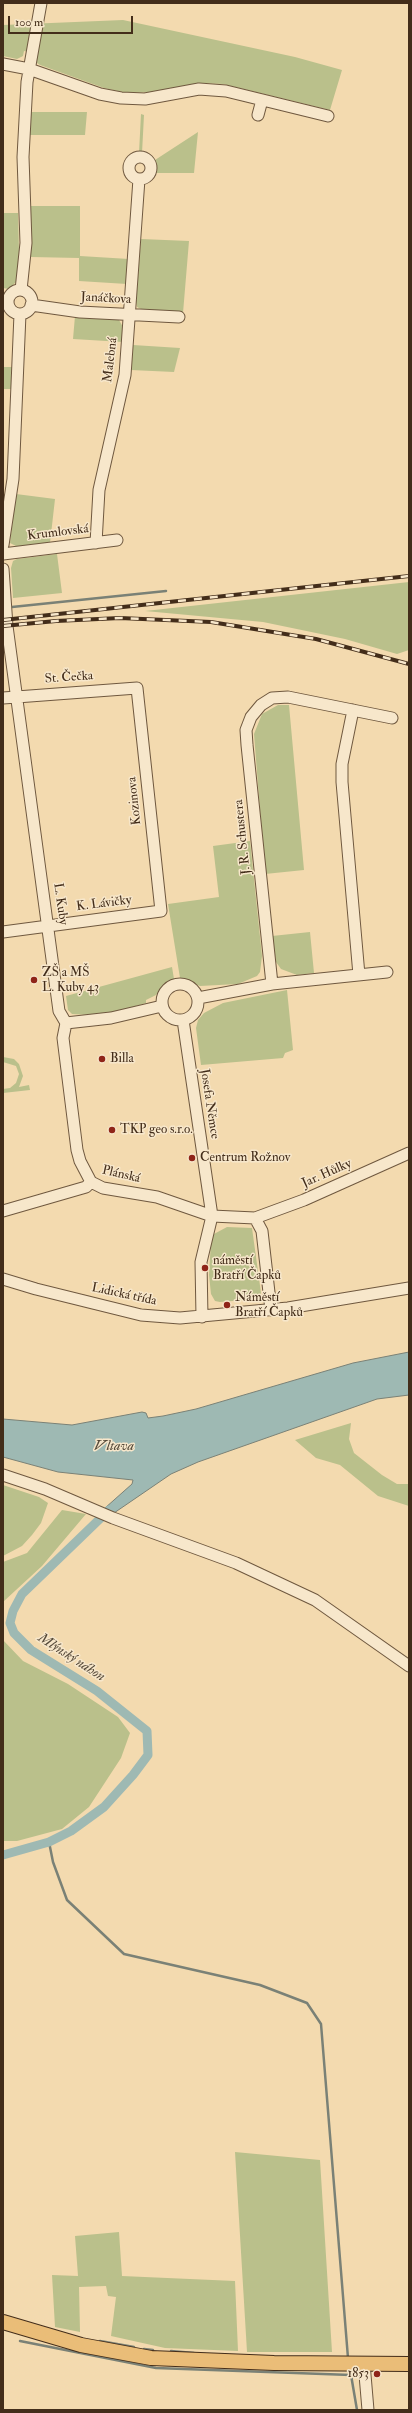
<!DOCTYPE html>
<html>
<head>
<meta charset="utf-8">
<style>
	body { margin:0 }
	#map { position:relative; width:412px; height:2413px; overflow:hidden; background:#f3daaf; font-family:"IM FELL Double Pica",serif }
	canvas { display:block }
	.frame { position:absolute; inset:0; border:4px solid #432d1a; pointer-events:none }
	.scale { position:absolute; left:8px; top:16px; width:125px; height:18px; box-sizing:border-box; border:2px solid #432d1a; border-top:0; padding-left:5px; font-size:12px; line-height:14px; white-space:nowrap; color:#432d1a; -webkit-text-stroke:3px #f7e7cb; paint-order:stroke }
</style>
</head>
<body>
<div id="map">
<canvas width="412" height="2413"></canvas>
<div class="frame"></div>
<div class="scale">100 m</div>
</div>
<script>
const context = document.querySelector('canvas').getContext('2d');
context.lineJoin = 'round';
function fill(path, color) { context.fillStyle = color; context.fill(path, 'evenodd'); }
const poly = rows => new Path2D(rows.map(r => 'M' + r).join(''));
function trace(path, color, width, dash) { context.strokeStyle = color; context.lineWidth = width; context.lineCap = dash ? 'butt' : 'round'; context.setLineDash(dash || []); context.stroke(path); }
function drawText(font, color, halo, rows, align = 'center') {
  context.font = font + ' "IM FELL Double Pica",serif'; context.lineWidth = 3; context.setLineDash([]); context.textBaseline = 'middle'; context.strokeStyle = halo; context.fillStyle = color; for (const [text, x, y, turn = 0] of rows) {
    context.save(); context.translate(x, y); context.rotate((+turn || 0) * Math.PI / 180); context.textAlign = isNaN(turn) ? turn : align; if (halo) context.strokeText(text, 0, 0); context.fillText(text, 0, 0); context.restore();
  }
}
fill(poly([
	[123,20,295,57,342,70,330,110,223,84,201,83,154,92,127,93,104,88,40,65,37,63,37,54,24,51,23,56,17,59,3,56,3,25],
	[31,112,87,112,85,135,29,135],
	[141,114,144,115,142,153,139,153],
	[198,132,194,173,155,173,155,160],
	[30,206,80,206,80,256,129,259,127,284,79,281,79,258,31,257],
	[3,213,18,213,19,251,17,281,9,289,3,288],
	[141,239,189,241,183,313,143,310,137,307,136,302],
	[75,316,119,320,123,327,123,342,73,339],
	[133,345,180,348,174,372,131,370],
	[3,367,12,367,11,389,3,389],
	[16,494,55,499,50,543,18,547,10,543],
	[57,554,62,593,13,598,11,568,13,561,17,559],
	[409,582,409,650,397,654,345,639,263,622,145,611],
	[278,705,289,705,304,870,265,874,254,734,262,714],
	[250,841,262,956,260,972,257,976,238,984,200,986,180,978,168,904,219,897,213,846],
	[310,932,314,973,297,975,281,969,276,962,272,936],
	[172,967,174,979,166,982,156,995,146,1000,146,1003,120,1011,90,1017,89,1015,72,1014,68,1010,66,996],
	[287,990,293,1050,285,1053,283,1058,201,1065,196,1028,198,1020,204,1013,223,1003],
	[3,1057,14,1059,19,1064,23,1076,19,1087,29,1085,30,1090,3,1093,3,1089,10,1088,16,1083,19,1074,16,1066,3,1062],
	[227,1227,252,1228,261,1293,258,1299,220,1302,215,1301,211,1294,209,1275,211,1241,214,1234],
	[351,1423,349,1439,354,1453,382,1475,397,1484,409,1484,409,1506,378,1496,340,1465,316,1458,295,1440],
	[3,1485,39,1497,48,1503,41,1523,32,1535,22,1546,3,1556],
	[62,1510,86,1514,42,1566,3,1602,3,1562,27,1553],
	[3,1640,23,1661,68,1684,118,1717,130,1733,121,1758,89,1807,62,1829,17,1841,3,1841],
	[235,2152,320,2160,332,2352,247,2352],
	[119,2232,122,2276,235,2281,238,2351,165,2348,111,2336,116,2297,108,2296,106,2286,79,2287,80,2332,55,2327,52,2275,78,2276,75,2236]
]), '#bac08b');
const water = poly([
	[409,1352,409,1395,377,1399,198,1462,171,1474,114,1513,105,1508,132,1484,133,1480,58,1472,3,1457,3,1419,72,1425,142,1412,146,1413,148,1418,163,1416,196,1409,353,1363,409,1352]
]);
fill(water, '#9eb9b3');
trace(water, '#7a8176', 1);
trace(poly([
	[12,607,166,591],
	[49,1842,53,1862,67,1900,124,1954,260,1985,307,2003,321,2024,348,2358],
	[20,2341,156,2368,351,2375],
	[100,2341,134,2347],
	[144,2349,153,2350],
	[171,2351,194,2353],
	[350,2369,357,2410]
]), '#7a8176', 2.5);
trace(poly([
	[3,1855,49,1842,71,1831,104,1807,133,1775,148,1755,147,1731,97,1691,31,1650,14,1633,10,1623,13,1611,22,1594,109,1510]
]), '#9eb9b3', 9);
const minor = poly([
	[3,64,29,69,100,94,121,98,145,99,199,89,226,91,328,116],
	[258,115,262,100],
	'129 168a11 11 0 1 1 22 0a11 11 0 1 1-22 0Z',
	[21,290,26,243,23,157,27,82,41,3],
	'8 302a12 12 0 1 1 24 0a12 12 0 1 1-24 0Z',
	[31,305,80,312,179,317],
	[96,543,99,490,125,375,139,179],
	[3,545,13,479,20,314],
	[3,554,117,540],
	[3,569,7,626,59,1011,66,1023,63,1038,77,1150,80,1161,91,1182,103,1188,157,1197,212,1216,255,1218,304,1200,409,1153],
	[3,698,137,688,161,911,3,932],
	[353,710,342,764,342,782,359,975],
	'162 1002a18 18 0 1 1 36 0a18 18 0 1 1-36 0Z',
	[272,984,247,745,246,730,251,717,261,705,272,698,288,697,392,718],
	[198,998,272,984,387,972],
	[183,1020,212,1216,201,1262,202,1317],
	[66,1023,111,1018,162,1006],
	[3,1211,86,1187,91,1182],
	[255,1218,262,1231,271,1310],
	[3,1279,36,1289,141,1315,180,1318,288,1308,409,1288],
	[3,1475,45,1489,113,1518,236,1563,315,1600,409,1666],
	[364,2363,368,2410]
]);
const major = poly([
	[3,2322,81,2345,151,2358,274,2363,409,2364]
]);
trace(minor, '#6f583f', 13);
trace(major, '#432d1a', 16);
trace(minor, '#f7e7cb', 11);
trace(major, '#eabd78', 14);
const rail = poly([
	[3,620,409,576],
	[3,626,56,621,120,618,211,622,316,639,409,664]
]);
trace(rail, '#432d1a', 4);
trace(rail, '#f7e7cb', 2.5, [8]);
for (const [x, y, r, color] of [
	[34,980,4,"#8f2418"],
	[102,1059,4,"#8f2418"],
	[112,1130,4,"#8f2418"],
	[192,1158,4,"#8f2418"],
	[205,1268,4,"#8f2418"],
	[227,1305,4,"#8f2418"],
	[377,2374,4,"#8f2418"]
]) { const dot = new Path2D(); dot.arc(x, y, r, 0, 2 * Math.PI); context.fillStyle = color; context.fill(dot); trace(dot, '#f7e7cb', 1.5); }
drawText('13px', '#432d1a', '#f7e7cb', [
	["Janáčkova",106,299,3],
	["Malebná",111,360,-83],
	["Krumlovská",58,533,-7],
	["St. Čečka",69,678,-4],
	["Kozinova",135,801,-96],
	["J. R. Schustera",243,837,-96],
	["L. Kuby",60,904,82],
	["K. Lávičky",104,904,-7],
	["Josefa Němce",209,1104,81],
	["Jar. Hůlky",327,1174,-24],
	["Plánská",121,1175,13],
	["Lidická třída",124,1295,12]
]);
drawText('13px', '#432d1a', '#f7e7cb', [
	["ZŠ a MŠ",42,973],
	["L. Kuby 43",42,988],
	["Billa",110,1059],
	["TKP geo s.r.o.",120,1130],
	["Centrum Rožnov",200,1158],
	["náměstí",213,1261],
	["Bratří Čapků",213,1276],
	["Náměstí",235,1298],
	["Bratří Čapků",235,1313],
	["1853",369,2374,"right"]
], 'left');
drawText('italic 14px', '#554939', '#f7e7cb', [
	["Vltava",114,1447],
	["Mlýnský náhon",71,1658,33]
]);
</script>
</body>
</html>
